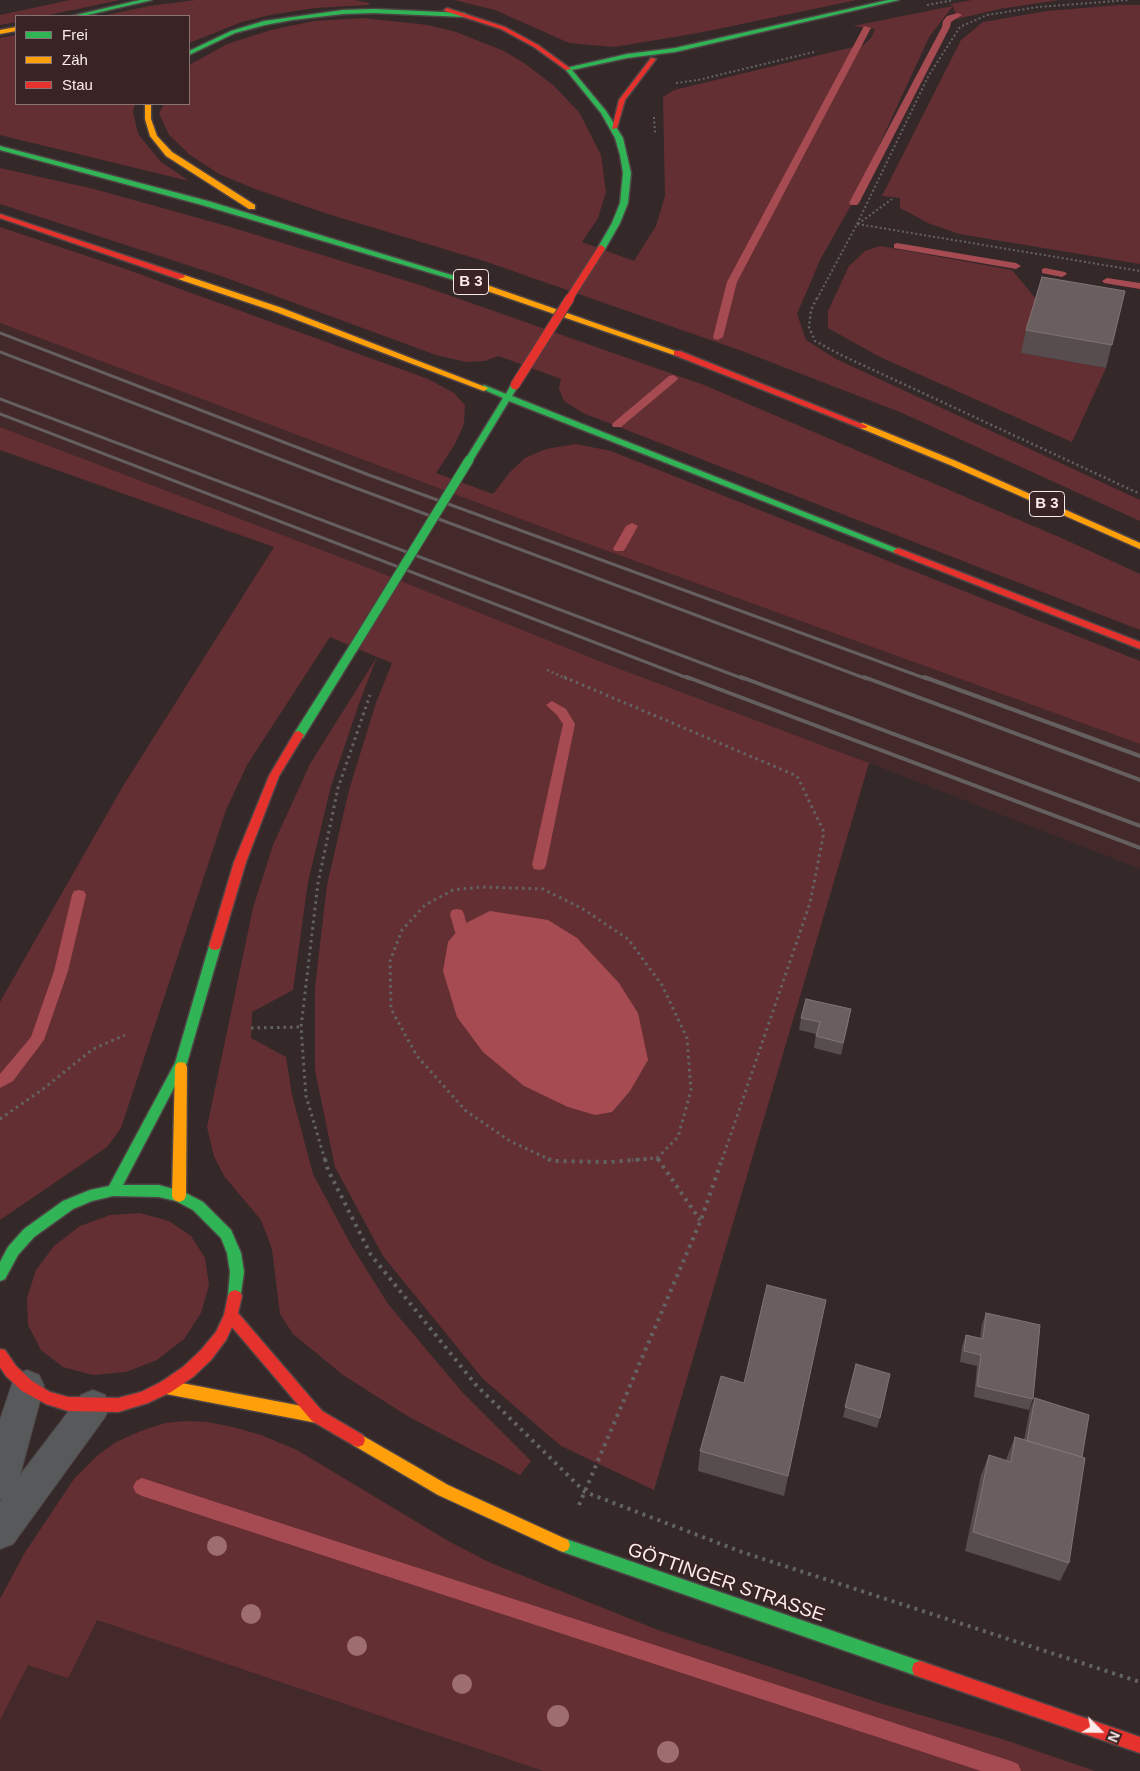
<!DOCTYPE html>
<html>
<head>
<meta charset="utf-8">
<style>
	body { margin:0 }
	#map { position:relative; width:1140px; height:1771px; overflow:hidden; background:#342829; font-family:Arial,sans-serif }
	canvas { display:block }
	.legend { position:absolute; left:15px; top:15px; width:175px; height:90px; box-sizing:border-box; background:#392324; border:1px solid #877374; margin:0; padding:6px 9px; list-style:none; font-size:15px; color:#fbebeb }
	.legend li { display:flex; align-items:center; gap:10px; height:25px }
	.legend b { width:25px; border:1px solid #877374 }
	.north { position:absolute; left:1075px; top:1706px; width:50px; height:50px; -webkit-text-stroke:4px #392324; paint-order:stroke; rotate:113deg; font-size:14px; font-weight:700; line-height:20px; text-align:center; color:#fbebeb }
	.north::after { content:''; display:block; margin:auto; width:18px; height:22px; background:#fbebeb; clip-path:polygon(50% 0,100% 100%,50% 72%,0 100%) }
</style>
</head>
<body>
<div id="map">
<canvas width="1140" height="1771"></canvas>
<ul class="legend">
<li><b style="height:6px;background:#30b455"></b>Frei</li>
<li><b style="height:6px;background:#ff9f0a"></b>Zäh</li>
<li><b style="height:6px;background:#e5322d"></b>Stau</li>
</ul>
<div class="north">N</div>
</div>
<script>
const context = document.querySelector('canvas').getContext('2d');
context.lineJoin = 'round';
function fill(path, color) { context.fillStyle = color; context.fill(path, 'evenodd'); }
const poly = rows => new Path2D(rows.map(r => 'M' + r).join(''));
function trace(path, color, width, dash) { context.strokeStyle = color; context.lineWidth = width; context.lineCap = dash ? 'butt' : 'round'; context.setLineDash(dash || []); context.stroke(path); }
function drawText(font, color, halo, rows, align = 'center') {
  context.font = font + ' Arial,sans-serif'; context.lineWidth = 4; context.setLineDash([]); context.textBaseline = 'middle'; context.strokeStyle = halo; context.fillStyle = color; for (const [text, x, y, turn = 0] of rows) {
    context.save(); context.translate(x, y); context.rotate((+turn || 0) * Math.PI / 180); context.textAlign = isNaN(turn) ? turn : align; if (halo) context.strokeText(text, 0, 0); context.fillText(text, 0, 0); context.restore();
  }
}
fill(poly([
	[0,323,558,533,1140,744,1140,869,869,763,612,666,366,567,0,427],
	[0,1599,97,1620,543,1771,0,1771]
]), '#44292a');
fill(poly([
	[70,0,120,0,44,16,16,16,16,22,0,25,0,15],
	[196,0,354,0,370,3,368,5,315,8,270,15,242,22,189,43,189,16,102,16,149,6],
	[454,0,857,0,698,33,614,47,569,43,495,10],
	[972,0,1059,0,999,9,957,19,953,6,929,37,854,200,820,260,797,314,806,340,836,359,1140,500,1140,521,900,412,742,351,484,261,328,214,255,189,219,174,190,155,169,135,159,113,164,104,189,104,189,66,191,64,227,44,271,30,314,21,363,18,428,25,456,32,504,51,524,63,553,85,579,112,601,155,606,192,598,218,582,242,634,261,656,226,665,196,663,97,674,90,849,48,862,46,871,38,875,29,853,26,953,6,950,4],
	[1120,5,1140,5,1140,264,959,234,928,223,900,208,900,198,882,196,961,40,983,22,1047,11],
	[16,35,16,104,135,104,133,111,138,134,160,161,189,181,0,135,0,38],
	[0,168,94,189,227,226,420,285,704,385,1066,540,1140,574,1140,630,583,413,564,401,559,389,561,379,504,358,498,356,485,361,466,362,436,355,221,276,0,204],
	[0,227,120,267,428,379,454,393,465,405,464,424,455,444,436,473,493,494,510,472,525,458,546,449,576,444,611,451,1140,661,1140,744,558,533,0,323],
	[880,246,1012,270,1037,300,1021,353,1106,368,1072,442,880,357,828,328,828,311,849,266,865,251],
	[0,427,366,567,612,666,869,763,654,1490,561,1446,483,1379,383,1256,335,1167,315,1070,315,987,327,885,349,790,376,703,392,663,377,657,361,698,331,786,308,882,293,990,252,1012,251,1038,286,1057,292,1095,313,1174,351,1245,388,1304,463,1393,531,1461,520,1475,409,1417,343,1375,293,1334,280,1314,272,1249,261,1220,224,1176,214,1156,207,1127,253,908,273,845,310,764,377,657,330,637,247,765,226,810,121,1128,107,1147,0,1220,0,1002,123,786,274,547,0,450],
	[140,1213,169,1221,191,1236,205,1258,209,1285,201,1313,184,1339,157,1360,126,1372,93,1375,63,1367,41,1350,28,1325,27,1298,36,1270,54,1246,80,1226,110,1215],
	[186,1421,207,1422,233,1427,261,1435,297,1450,450,1542,491,1563,658,1630,883,1704,1002,1739,1095,1771,543,1771,97,1620,68,1678,28,1665,0,1720,0,1599,24,1554,74,1479,98,1455,116,1442,141,1431,165,1423]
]), '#642f33');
fill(poly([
	[490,911,548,920,577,938,619,983,638,1013,648,1060,630,1091,612,1112,595,1115,568,1107,524,1086,483,1052,457,1017,443,971,448,942,462,925]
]), '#a54b51');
fill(poly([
	[958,13,962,15,951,22,950,27,859,203,857,205,851,205,849,203,942,27,943,21,947,16,958,13],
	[864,26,871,28,737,282,723,337,718,340,714,339,713,337,727,282,864,26],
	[897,243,1016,263,1021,266,1016,269,894,248,894,244,897,243],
	[1045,268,1065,272,1067,274,1062,277,1042,273,1042,269,1045,268],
	[1107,278,1140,283,1140,289,1104,283,1102,281,1107,278],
	[673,375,678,378,677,380,621,427,613,427,612,425,613,423,669,376,673,375],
	[632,523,638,526,625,549,623,551,615,551,613,549,626,526,632,523],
	[552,701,566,709,575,724,546,865,544,869,539,870,534,869,532,865,563,724,557,715,546,705,552,701],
	[79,890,84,891,86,895,68,971,44,1040,13,1081,0,1088,0,1074,31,1037,54,971,72,895,74,891,79,890],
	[457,909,462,910,464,914,468,930,478,943,476,947,471,948,466,947,455,932,450,914,452,910,457,909],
	[142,1478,1011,1761,1018,1764,1021,1771,981,1771,142,1496,136,1493,133,1487,136,1481,142,1478]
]), '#a54b51');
const street = poly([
	[27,1370,39,1375,44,1386,20,1475,81,1395,93,1390,105,1395,110,1406,105,1417,13,1544,0,1549,0,1501,2,1498,0,1499,0,1420,15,1375,27,1370]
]);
const fast = poly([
	[140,0,152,0,83,16,72,16,140,0],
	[888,0,899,0,675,52,627,58,572,70,606,111,623,138,631,173,628,203,620,223,604,251,598,251,597,249,612,223,620,203,623,173,620,155,615,138,601,113,566,70,566,68,627,54,675,48,888,0],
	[374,9,464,13,467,15,464,17,374,13,343,14,292,20,265,25,235,33,189,55,189,51,231,31,264,21,343,10,374,9],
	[0,146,208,201,468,280,461,282,202,205,0,150,0,146],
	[515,382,519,385,512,396,903,551,901,553,895,553,509,401,472,462,466,462,465,460,503,398,480,388,484,385,506,394,512,383,515,382],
	[354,644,359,647,303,738,295,738,294,735,295,732,350,645,354,644],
	[215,942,219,943,221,946,187,1063,123,1185,159,1185,184,1192,203,1202,231,1230,241,1253,244,1272,240,1300,235,1302,230,1300,228,1296,230,1272,227,1253,221,1238,193,1210,176,1201,159,1197,113,1196,92,1201,73,1209,34,1237,18,1255,5,1279,0,1281,0,1262,8,1247,24,1229,63,1201,90,1190,109,1186,175,1063,209,946,211,943,215,942],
	[563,1538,920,1661,926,1663,928,1669,926,1675,920,1677,563,1552,558,1550,556,1545,558,1540,563,1538]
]);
const slow = poly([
	[16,27,16,31,0,34,0,30,16,27],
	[145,104,151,104,151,119,157,136,172,152,255,205,255,209,249,209,166,156,150,136,145,119,145,104],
	[178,275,184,275,282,308,488,388,484,391,481,390,276,312,178,279,178,275],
	[461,278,467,278,681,353,674,355,461,282,461,278],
	[863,423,956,461,1140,543,1140,549,950,465,860,428,860,424,863,423],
	[181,1062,185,1063,187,1067,186,1196,184,1200,179,1202,174,1200,172,1196,175,1067,177,1063,181,1062],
	[166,1380,317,1409,322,1411,324,1416,322,1421,317,1423,166,1394,161,1392,159,1387,161,1382,166,1380],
	[358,1433,448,1485,568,1540,570,1545,568,1550,563,1552,558,1550,438,1495,353,1445,351,1440,353,1435,358,1433]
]);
const jam = poly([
	[447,8,505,27,538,45,571,69,566,70,534,47,501,29,445,11,444,10,447,8],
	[651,58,656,59,625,100,617,128,612,129,619,100,651,58],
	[0,214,184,275,185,277,178,279,0,218,0,214],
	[674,351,680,351,867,426,866,428,860,428,674,355,674,351],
	[898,548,1140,642,1140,649,895,553,893,551,898,548],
	[299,731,304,735,279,776,246,862,221,946,219,949,215,950,211,949,209,946,234,862,269,776,295,732,299,731],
	[235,1290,240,1292,242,1296,238,1313,322,1411,363,1435,365,1440,363,1445,358,1447,353,1445,312,1421,232,1327,226,1340,211,1360,193,1377,171,1392,148,1403,118,1412,68,1411,46,1404,22,1391,6,1376,0,1367,0,1349,5,1350,16,1366,32,1381,50,1392,68,1397,118,1398,141,1392,161,1382,183,1367,201,1350,216,1332,224,1315,228,1296,230,1292,235,1290],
	[920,1661,1140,1737,1140,1753,914,1675,912,1669,914,1663,920,1661]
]);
trace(street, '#4f4445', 2);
trace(fast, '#4f4445', 3);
trace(slow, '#4f4445', 3);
trace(jam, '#4f4445', 3);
trace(poly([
	[927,5,954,0],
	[676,83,698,80,814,52],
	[654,117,655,133],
	[857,224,929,75,960,27,987,15,1038,7,1129,0],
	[858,224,892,199],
	[817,299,857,224,1140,271]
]), '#646363', 2, [2, 2.5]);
trace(poly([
	[817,298,811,310,809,327,815,341,841,355,1140,494],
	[547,670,567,679]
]), '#646363', 2.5, [2, 3]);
trace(poly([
	[564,677,797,776,824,832,810,903,722,1160],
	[251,1028,301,1027],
	[0,1119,43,1089,93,1049,125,1035],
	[657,1158,658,1160],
	[325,1160,306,1096,301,1027,318,883,338,788,370,695],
	[551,1160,510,1141,466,1111,417,1056,391,1009,390,961,402,930,425,905,453,890,481,887,543,889,583,909,628,939,662,985,687,1038,691,1090,678,1137,657,1158,632,1160]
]), '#646363', 3, [2.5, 4]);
trace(poly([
	[325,1159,328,1170,371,1255,476,1385,585,1492,742,1552,1140,1682],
	[548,1159,553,1161,610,1162,647,1159],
	[658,1159,700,1220],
	[579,1505,701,1220,722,1159]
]), '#646363', 4, [3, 5]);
fill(street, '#58595a');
fill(fast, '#30b455');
fill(slow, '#ff9f0a');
fill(jam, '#e5322d');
trace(poly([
	[0,333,369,475,927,679],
	[0,352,337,481,867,679],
	[0,399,744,679],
	[0,414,690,679]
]), '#665f60', 3);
trace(poly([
	[687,677,1140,848],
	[741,677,1140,826],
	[864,677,1140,780],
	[924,677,1140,756]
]), '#665f60', 4);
const fastBridge = poly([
	[354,647,469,460]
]);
const jamBridgeFar1 = poly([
	[569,299,601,249]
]);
const jamBridge = poly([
	[515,385,570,298]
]);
trace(fastBridge, '#4f4445', 11, []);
trace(jamBridgeFar1, '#4f4445', 9, []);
trace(jamBridge, '#4f4445', 11, []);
trace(fastBridge, '#30b455', 9);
trace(jamBridgeFar1, '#e5322d', 7);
trace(jamBridge, '#e5322d', 9);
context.fillStyle = '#9e6d6e';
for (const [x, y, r] of [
	[217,1546,10],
	[251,1614,10],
	[357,1646,10],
	[462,1684,10],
	[558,1716,11],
	[668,1752,11]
]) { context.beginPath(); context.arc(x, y, r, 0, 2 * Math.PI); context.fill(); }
fill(poly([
	[1125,291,1106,368,1021,353,1026,330],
	[801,1018,849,1021,841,1055,814,1048,816,1034,799,1030],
	[826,1300,784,1496,698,1471,700,1451,744,1383],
	[986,1313,1033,1399,1029,1410,974,1397,977,1366,960,1362,962,1346,966,1335,980,1338,982,1324],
	[856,1364,880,1418,877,1428,843,1417],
	[1035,1398,1082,1457,1069,1563,1060,1581,965,1551,981,1475,989,1455,1006,1461,1007,1457,1015,1437,1024,1440,1030,1409]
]), '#584d4e');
const building = poly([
	[1042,277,1125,291,1112,345,1026,330,1042,277],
	[806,999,851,1009,843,1043,816,1036,820,1022,801,1018,806,999],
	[767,1285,826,1300,788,1476,700,1451,721,1376,744,1383,767,1285],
	[986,1313,1040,1325,1033,1399,977,1386,981,1355,964,1351,966,1335,983,1339,986,1313],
	[856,1364,890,1374,880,1418,845,1407,856,1364],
	[1035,1398,1089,1415,1082,1457,1027,1441,1035,1398],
	[1015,1437,1085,1458,1069,1563,973,1532,989,1455,1011,1462,1015,1437]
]);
fill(building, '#6a5e5f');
trace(building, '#807475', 1);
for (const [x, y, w] of [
	[471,282,35],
	[1047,504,35]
]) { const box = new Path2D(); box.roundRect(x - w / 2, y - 12.5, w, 25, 4); context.fillStyle = '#392324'; context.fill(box); trace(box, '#fbebeb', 1); }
drawText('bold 15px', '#fbebeb', null, [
	["B 3",471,282],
	["B 3",1047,504]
]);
drawText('19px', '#fbebeb', '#392324', [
	["GÖTTINGER STRASSE",726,1583,19]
]);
</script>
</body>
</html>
